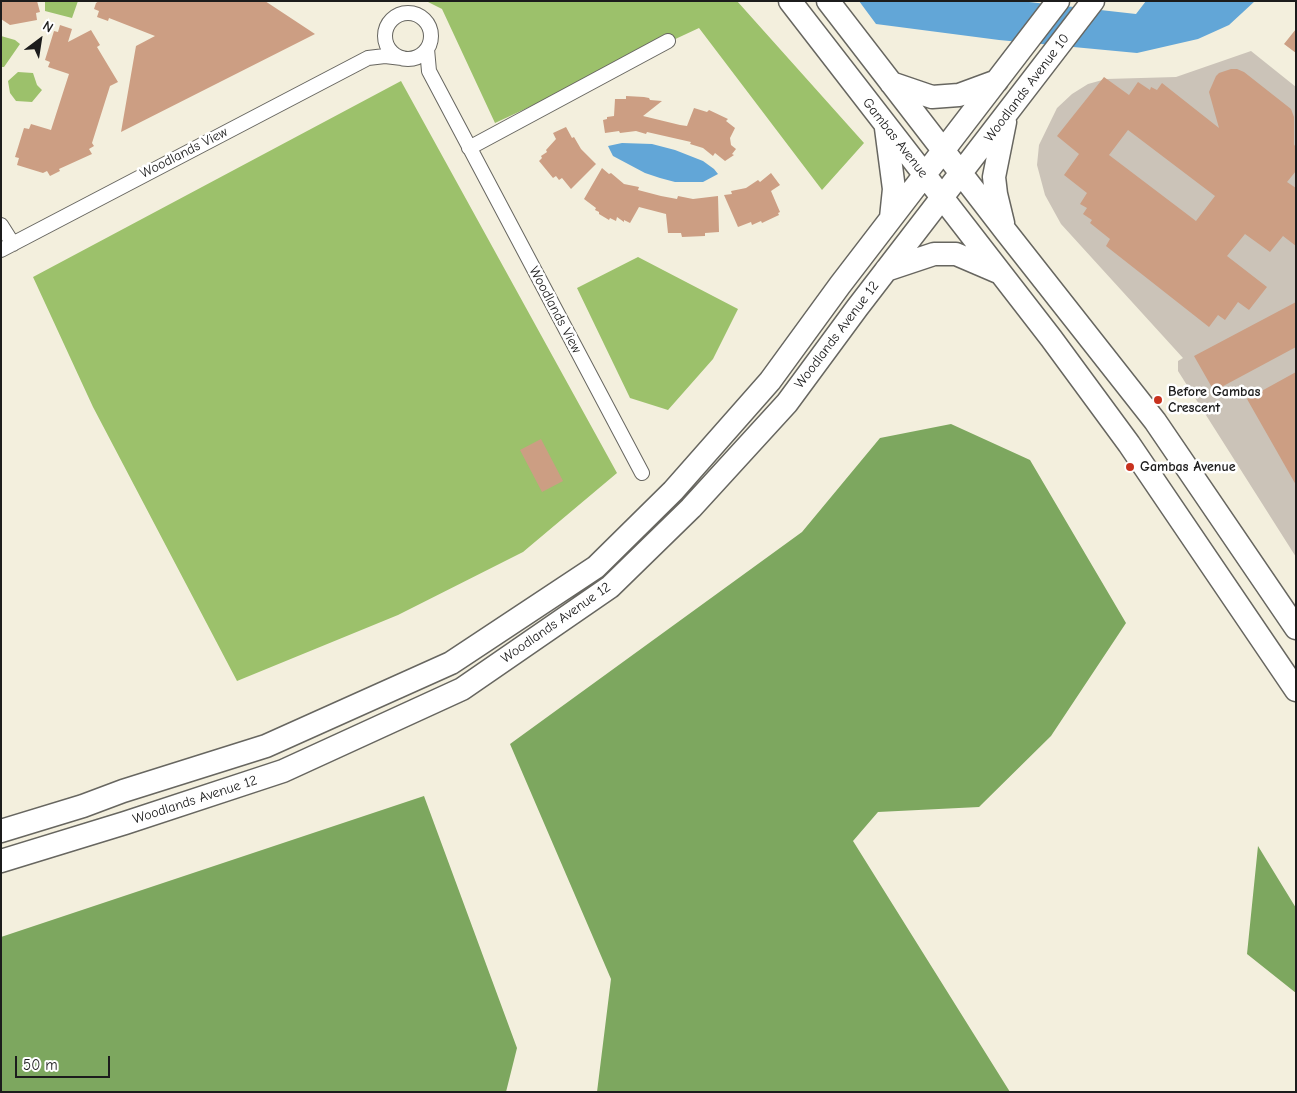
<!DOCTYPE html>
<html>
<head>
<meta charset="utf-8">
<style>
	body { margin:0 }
	#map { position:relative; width:1297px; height:1093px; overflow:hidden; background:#f3efdd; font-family:"Comic Neue",sans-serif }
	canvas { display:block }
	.frame { position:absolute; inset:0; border:2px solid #1c1c1c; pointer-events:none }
	.north { position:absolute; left:15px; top:15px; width:50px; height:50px; -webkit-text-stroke:4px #fff; paint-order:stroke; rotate:31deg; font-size:14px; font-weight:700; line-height:20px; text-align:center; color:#1c1c1c }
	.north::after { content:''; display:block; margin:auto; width:18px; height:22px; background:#1c1c1c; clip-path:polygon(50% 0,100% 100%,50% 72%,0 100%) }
	.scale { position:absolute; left:15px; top:1056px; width:95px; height:22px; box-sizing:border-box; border:2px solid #1c1c1c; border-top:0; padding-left:6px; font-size:15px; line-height:18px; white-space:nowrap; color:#1c1c1c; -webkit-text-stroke:4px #fff; paint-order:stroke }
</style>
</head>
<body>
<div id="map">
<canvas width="1297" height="1093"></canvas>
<div class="frame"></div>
<div class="north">N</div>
<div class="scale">50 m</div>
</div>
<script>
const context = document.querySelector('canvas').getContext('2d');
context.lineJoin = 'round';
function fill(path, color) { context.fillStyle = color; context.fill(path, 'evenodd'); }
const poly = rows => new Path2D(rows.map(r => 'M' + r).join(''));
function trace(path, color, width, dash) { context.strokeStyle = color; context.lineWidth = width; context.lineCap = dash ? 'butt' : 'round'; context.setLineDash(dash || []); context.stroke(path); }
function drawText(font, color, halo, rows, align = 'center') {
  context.font = font + ' "Comic Neue",sans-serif'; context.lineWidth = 5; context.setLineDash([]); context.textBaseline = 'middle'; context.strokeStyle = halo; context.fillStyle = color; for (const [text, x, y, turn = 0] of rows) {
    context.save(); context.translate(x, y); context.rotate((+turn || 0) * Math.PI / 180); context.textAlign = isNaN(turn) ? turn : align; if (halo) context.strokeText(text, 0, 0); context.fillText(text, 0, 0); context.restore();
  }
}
fill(poly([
	[1251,51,1296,87,1296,557,1178,371,1178,361,1183,358,1061,224,1045,195,1037,165,1039,145,1057,108,1072,94,1088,84,1106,79,1176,77]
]), '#cbc3b8');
fill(poly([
	[45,1,78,1,72,18,45,11],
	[426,1,737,1,864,143,822,190,699,28,495,123,442,9],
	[1,36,15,40,20,44,4,67,1,67],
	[18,72,33,73,37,85,42,90,32,102,16,101,10,93,8,81],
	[401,81,617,473,523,552,398,615,237,681,93,407,33,277],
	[638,257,738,309,713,359,668,410,630,398,577,288]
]), '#9cc16b');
fill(poly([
	[951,424,1030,460,1126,623,1051,736,979,807,878,812,853,841,1010,1092,597,1092,611,979,510,744,802,532,880,438],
	[424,796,517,1048,506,1092,1,1092,1,937],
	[1258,846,1296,908,1296,993,1247,954]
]), '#7da75f');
fill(poly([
	[859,1,1020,1,1136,14,1146,1,1255,1,1229,25,1198,39,1137,53,999,40,876,24],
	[622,143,652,144,675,150,703,161,714,169,718,174,703,182,675,182,660,178,645,173,613,156,608,146]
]), '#62a6d7');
fill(poly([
	[1,1,37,1,40,12,36,13,37,20,10,25,1,19],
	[99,1,265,1,315,34,121,132,136,46,155,36,109,18,108,21,97,17,99,11,94,9,96,3],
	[60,25,72,29,68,42,91,30,100,45,97,47,118,82,110,86,92,143,94,146,89,149,92,154,59,169,60,171,50,176,47,171,43,173,17,165,19,158,15,157,24,128,29,129,31,124,51,130,69,74,48,67,50,62,45,60,54,31,58,32],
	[1296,29,1296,53,1284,44],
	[1231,69,1237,69,1244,72,1291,109,1294,117,1294,146,1296,143,1296,171,1287,182,1296,188,1296,246,1283,236,1270,252,1245,234,1227,256,1267,287,1249,310,1238,302,1225,320,1218,315,1209,327,1106,246,1110,239,1090,223,1092,220,1083,214,1087,208,1080,204,1087,193,1064,175,1079,154,1057,136,1104,77,1129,95,1138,82,1150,90,1151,87,1157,90,1162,83,1219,128,1209,92,1216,76,1219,73],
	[1128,130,1215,196,1196,221,1109,155],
	[626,96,644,97,649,98,650,100,662,101,643,116,680,125,687,126,694,108,707,112,709,110,728,119,726,121,735,128,730,138,731,145,736,149,732,154,734,155,725,161,715,153,713,156,703,148,690,144,691,142,647,132,646,134,636,131,620,133,619,131,605,133,603,120,607,119,607,117,614,116,615,99,626,99],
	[566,127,572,138,574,137,581,149,596,164,571,189,562,178,559,180,556,176,553,178,539,161,542,158,541,156,547,152,546,150,556,139,553,133],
	[602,168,609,174,611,173,624,184,639,187,638,190,661,196,677,199,678,196,693,199,718,196,719,232,705,233,705,236,682,237,681,233,668,233,666,214,639,207,630,223,624,220,624,222,617,217,616,221,610,218,609,220,599,214,599,212,595,210,596,208,584,199],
	[771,173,780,185,771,191,780,212,778,213,779,215,762,223,761,221,752,225,751,222,738,227,724,195,732,194,731,191,746,188,758,180,760,182],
	[1296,302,1296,347,1214,391,1194,356],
	[1296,372,1296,485,1247,399],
	[541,439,563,481,542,492,520,450]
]), '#cc9e83');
const minor = poly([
	'385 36a23 23 0 1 1 46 0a23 23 0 1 1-46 0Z',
	[427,49,429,71,642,473],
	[469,148,668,41],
	[1,225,13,244],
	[1,250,368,58,385,56,402,58]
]);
const primary = poly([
	[790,1,1051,338,1129,444,1296,690],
	[828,1,1007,233,1155,421,1296,628],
	[891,83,932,97,959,95,997,81],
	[886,128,894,189,891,218],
	[1003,223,996,194,994,177,1005,122],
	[886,270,934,254,956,254,998,272],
	[1,831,83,806,123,791,266,746,451,663,596,567,673,491,770,381,840,285,1058,1],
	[1,861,125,823,283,771,462,689,610,587,691,508,787,403,857,308,1093,1]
]);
trace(minor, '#676660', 16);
trace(primary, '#676660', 25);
trace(minor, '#fff', 14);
trace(primary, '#fff', 22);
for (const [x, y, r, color] of [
	[1158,400,5,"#c8321e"],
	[1130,467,5,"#c8321e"]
]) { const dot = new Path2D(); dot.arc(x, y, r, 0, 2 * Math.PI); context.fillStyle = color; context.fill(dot); trace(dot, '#fff', 2); }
drawText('14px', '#1c1c1c', '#fff', [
	["Woodlands Avenue 10",1027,88,-53],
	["Gambas Avenue",895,138,52],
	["Woodlands View",184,153,-27],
	["Woodlands View",555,310,62],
	["Woodlands Avenue 12",837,335,-53],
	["Woodlands Avenue 12",556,623,-35],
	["Woodlands Avenue 12",195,800,-18]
]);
drawText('bold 14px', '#1c1c1c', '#fff', [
	["Before Gambas",1168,392],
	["Crescent",1168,408],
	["Gambas Avenue",1140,467]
], 'left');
</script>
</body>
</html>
